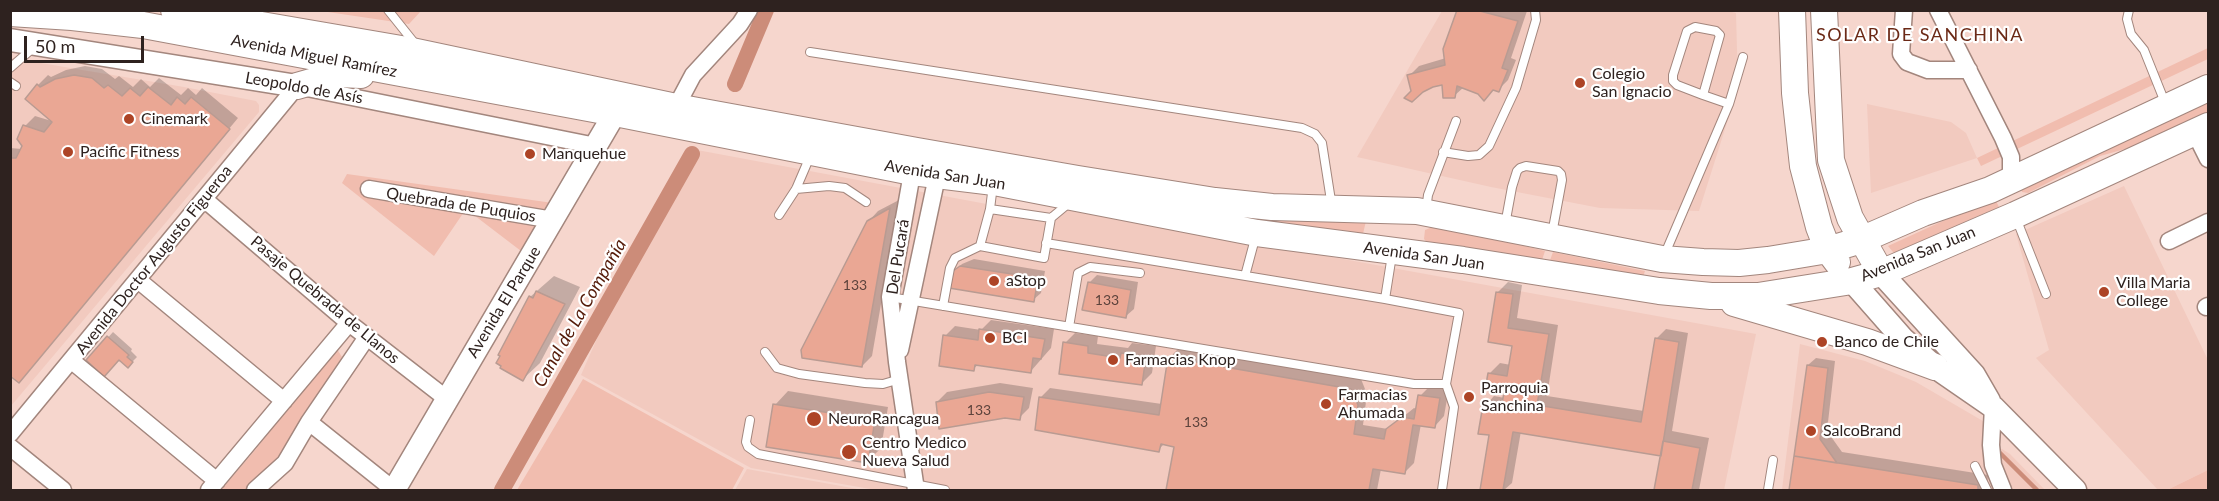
<!DOCTYPE html>
<html>
<head>
<meta charset="utf-8">
<style>
	body { margin:0 }
	#map { position:relative; width:2219px; height:501px; overflow:hidden; background:#f6d6cd; font-family:Lato,sans-serif }
	canvas { display:block }
	.frame { position:absolute; inset:0; border:12px solid #2e221f; pointer-events:none }
	.scale { position:absolute; left:24px; top:36px; width:120px; height:27px; box-sizing:border-box; border:3px solid #2e221f; border-top:0; padding-left:8px; font-size:18px; line-height:21px; white-space:nowrap; color:#2e221f; -webkit-text-stroke:4px #fff; paint-order:stroke }
</style>
</head>
<body>
<div id="map">
<canvas width="2219" height="501"></canvas>
<div class="frame"></div>
<div class="scale">50 m</div>
</div>
<script>
const context = document.querySelector('canvas').getContext('2d');
context.lineJoin = 'round';
function fill(path, color) { context.fillStyle = color; context.fill(path, 'evenodd'); }
const poly = rows => new Path2D(rows.map(r => 'M' + r).join(''));
function trace(path, color, width, dash) { context.strokeStyle = color; context.lineWidth = width; context.lineCap = dash ? 'butt' : 'round'; context.setLineDash(dash || []); context.stroke(path); }
function drawText(font, color, halo, rows, align = 'center') {
  context.font = font + ' Lato,sans-serif'; context.lineWidth = 4.5; context.setLineDash([]); context.textBaseline = 'middle'; context.strokeStyle = halo; context.fillStyle = color; for (const [text, x, y, turn = 0] of rows) {
    context.save(); context.translate(x, y); context.rotate((+turn || 0) * Math.PI / 180); context.textAlign = isNaN(turn) ? turn : align; if (halo) context.strokeText(text, 0, 0); context.fillText(text, 0, 0); context.restore();
  }
}
fill(poly([
	[1724,10,1736,13,1738,88,1699,211,1600,208,1491,187,1357,157,1442,11],
	[11,58,184,87,256,101,259,105,259,112,11,406],
	[1867,104,1951,122,1966,133,1977,158,1871,193],
	[697,150,1051,216,1062,208,1756,334,1724,490,876,490,751,468,581,375,617,293,648,233],
	[2124,186,2208,360,2208,470,2167,490,2158,490,2036,358,2049,350,2016,234],
	[1800,344,1865,361,1916,382,1988,424,2000,490,1782,490],
	[2002,449,2010,454,2045,490,2007,490,1996,458,1999,450],
	[747,469,863,490,735,490]
]), '#f2cabf');
fill(poly([
	[321,11,421,11,409,24],
	[2208,48,2208,59,1981,166,1977,158],
	[2208,89,2208,113,2136,146,2100,156,2028,193,2022,192,2021,189],
	[347,174,553,203,521,251,466,209,434,256,342,183],
	[1996,201,1999,207,1896,252,1893,252,1888,246,1969,209],
	[1276,218,1366,221,1362,238,1275,222],
	[1437,225,1545,251,1542,260,1431,247,1424,239,1425,230],
	[1553,252,1645,271,1642,280,1549,263],
	[335,346,342,357,268,476,251,490,221,490,256,449],
	[583,379,744,468,732,490,517,490],
	[2208,470,2208,490,2167,490]
]), '#f1bdaf');
fill(poly([
	[1458,10,1527,11,1511,58,1516,60,1508,80,1498,90,1494,89,1479,93,1464,87,1454,96,1443,83,1412,91,1409,76,1419,66,1446,58],
	[85,66,102,69,115,79,119,76,133,87,141,79,150,87,159,78,181,95,188,88,196,95,202,88,238,118,19,381,10,374,10,148,22,149,25,126,35,116,55,122,38,85,48,75,51,77,66,70],
	[899,200,872,356,862,366,868,222,878,211],
	[974,259,1045,271,1041,293,1033,300,954,272,962,264],
	[1097,275,1138,282,1134,309,1126,316,1089,283],
	[554,276,580,287,540,363,523,379,500,354,530,297],
	[1508,282,1522,285,1517,318,1558,325,1547,396,1644,411,1656,339,1666,329,1688,333,1672,431,1709,438,1699,490,1656,490,1662,455,1521,431,1512,483,1504,490,1481,490,1491,434,1485,406,1494,396,1505,398,1506,392,1490,373,1500,363,1511,365,1514,345,1490,341,1498,292],
	[991,320,1054,329,1051,348,1031,371,979,364,973,369,945,336,955,326,981,330],
	[113,332,132,349,131,351,137,357,128,366,120,358,88,360],
	[1075,333,1098,336,1097,344,1128,348,1132,343,1156,346,1152,373,1142,383,1065,343],
	[1179,348,1361,379,1367,394,1363,425,1388,429,1414,408,1417,409,1420,396,1430,386,1449,388,1444,416,1435,426,1421,424,1414,463,1404,473,1381,469,1377,490,1168,490,1175,445,1165,443,1158,450,1040,398,1050,388,1162,404,1169,358],
	[1816,358,1835,361,1827,431,1842,452,1988,475,1987,490,1790,490,1808,365],
	[1000,383,1033,388,1029,408,1019,418,937,402,947,392],
	[788,391,888,407,881,448,868,461,775,405]
]), '#0003');
trace(poly([
	[2000,453,2037,490]
]), '#cc8c79', 4.5);
trace(poly([
	[735,84,766,10],
	[502,490,692,154]
]), '#cc8c79', 16);
const building = poly([
	[1457,10,1476,10,1518,21,1502,68,1508,70,1499,92,1493,90,1484,101,1478,94,1457,86,1455,98,1443,98,1442,85,1433,87,1423,92,1412,102,1404,98,1411,91,1407,75,1445,65,1443,49,1457,10],
	[74,75,92,78,104,88,108,85,122,96,130,88,140,96,148,87,171,105,177,97,185,104,191,97,230,129,19,383,10,376,10,158,16,158,22,146,17,139,23,125,44,132,52,122,25,99,37,84,40,87,55,79,74,75],
	[890,208,862,367,802,358,801,350,867,221,890,208],
	[960,266,1038,278,1034,302,949,288,953,271,960,266],
	[1088,282,1131,290,1126,318,1082,310,1088,282],
	[536,291,565,304,523,381,500,368,501,366,496,363,500,356,498,355,529,296,533,298,536,291],
	[1496,292,1513,294,1508,328,1549,334,1537,405,1641,422,1655,338,1679,342,1661,456,1513,432,1503,490,1480,490,1489,435,1478,434,1483,405,1501,408,1504,393,1485,390,1488,373,1507,376,1512,346,1488,342,1496,292],
	[979,329,1045,339,1041,359,1033,358,1031,373,975,365,974,371,939,366,943,335,978,340,979,329],
	[107,336,129,355,127,357,133,362,128,368,119,360,104,377,86,360,107,336],
	[1063,342,1088,346,1088,353,1120,358,1121,353,1146,356,1142,385,1059,374,1063,342],
	[1168,357,1351,389,1358,405,1354,434,1384,439,1386,429,1402,417,1414,419,1418,395,1440,398,1435,428,1413,425,1405,474,1373,469,1369,490,1166,490,1174,447,1161,444,1159,452,1035,430,1039,397,1159,415,1168,357],
	[1807,365,1828,368,1820,439,1837,463,1794,456,1807,365],
	[989,392,1024,397,1020,420,1005,418,939,429,936,402,989,392],
	[773,404,875,420,868,463,766,447,773,404],
	[1663,441,1700,448,1692,490,1654,490,1663,441],
	[1794,456,1978,485,1978,490,1789,490,1794,456]
]);
fill(building, '#eaa794');
trace(building, '#b99b92', 1.5);
const lane = poly([
	[388,10,416,45],
	[2129,10,2127,19,2131,34,2144,50,2166,105],
	[810,52,1302,128,1315,134,1322,143,1332,207],
	[10,68,33,48],
	[10,82,16,86],
	[1703,95,1720,35,1716,31,1695,27,1687,31,1673,75,1673,81,1677,85,1703,95,1729,104],
	[1443,152,1468,156,1479,155,1489,146,1516,88,1536,20,1535,10],
	[796,189,829,186,845,188,866,202],
	[990,209,993,185],
	[1426,210,1428,195,1456,121],
	[779,215,796,189,811,154],
	[1051,218,1069,203],
	[2016,218,2046,294],
	[1505,225,1512,187,1517,171,1520,168,1526,166,1558,171,1561,174,1562,180,1552,234],
	[1046,243,1385,299,1459,313,1446,384,1454,407,1442,490],
	[1664,256,1729,104,1743,57],
	[1245,276,1256,235],
	[890,297,1414,384,1446,384],
	[1385,299,1392,255],
	[943,306,950,268,955,258,980,246,1044,258,1051,218,990,209,980,246],
	[1069,327,1078,273,1090,267,1140,273],
	[765,352,777,368,799,374,865,383,883,384,900,379],
	[750,420,746,442,748,447,758,454,945,490],
	[1975,466,1987,490],
	[1768,490,1773,460]
]);
const street = poly([
	[1904,10,1901,54,1907,62,1928,70,1969,70],
	[1938,10,2003,138,2011,157,2011,181],
	[676,107,693,75,740,24,749,10],
	[2195,133,2208,159],
	[914,162,890,297,897,362,916,490],
	[369,189,553,220],
	[204,199,349,323,447,399],
	[2169,241,2208,222],
	[138,280,284,401],
	[2206,307,2208,306],
	[900,350,939,167],
	[72,361,217,481],
	[1993,407,1991,445,1993,465,2003,490],
	[309,422,394,490],
	[10,434,297,86,596,146],
	[10,447,63,490],
	[209,490,349,323],
	[255,490,285,463,309,422,367,337]
]);
const secondary = poly([
	[10,40,297,86],
	[1881,273,1974,375,1989,401],
	[1852,281,1903,339,1935,367,1993,407,2075,490],
	[394,490,615,113]
]);
const primary = poly([
	[174,10,407,50,676,107,917,151,1078,179,1215,201,1272,207,1417,211,1662,259,1703,262,1739,263,1768,260,1828,250,1861,240,1923,213,1990,190,2208,88],
	[1792,10,1795,93,1803,166,1819,227,1828,250,1837,262],
	[1824,10,1831,160,1850,218,1881,273],
	[10,13,72,17,143,25,615,113,912,172,994,182,1257,233,1463,260,1659,291,1711,296,1758,296,1852,281,1881,273,2015,215,2208,126],
	[297,86,339,74,361,75],
	[1734,303,1867,342,1935,367]
]);
trace(lane, '#a3867d', 10);
trace(street, '#a3867d', 19);
trace(secondary, '#a3867d', 25);
trace(primary, '#a3867d', 28);
trace(lane, '#fff', 8);
trace(street, '#fff', 16);
trace(secondary, '#fff', 22);
trace(primary, '#fff', 26);
for (const [x, y, r, color] of [
	[1580,83,6,"#ad4426"],
	[129,119,6,"#ad4426"],
	[68,152,6,"#ad4426"],
	[530,154,6,"#ad4426"],
	[994,281,6,"#ad4426"],
	[2104,292,6,"#ad4426"],
	[990,338,6,"#ad4426"],
	[1822,342,6,"#ad4426"],
	[1113,360,6,"#ad4426"],
	[1469,397,6,"#ad4426"],
	[1326,404,6,"#ad4426"],
	[814,419,8,"#ad4426"],
	[1811,431,6,"#ad4426"],
	[849,452,8,"#ad4426"]
]) { const dot = new Path2D(); dot.arc(x, y, r, 0, 2 * Math.PI); context.fillStyle = color; context.fill(dot); trace(dot, '#fff', 2); }
drawText('14px', '#5d433c', null, [
	["133",855,285],
	["133",1107,300],
	["133",979,410],
	["133",1196,422]
]);
drawText('16px', '#2e221f', '#fff', [
	["Avenida Miguel Ramírez",314,56,11],
	["Leopoldo de Asís",304,88,10],
	["Avenida San Juan",945,175,9],
	["Quebrada de Puquios",461,205,9],
	["Avenida San Juan",1918,254,-22],
	["Avenida San Juan",1424,256,8],
	["Del Pucará",898,257,-81],
	["Avenida Doctor Augusto Figueroa",154,260,-51],
	["Pasaje Quebrada de Llanos",325,300,40],
	["Avenida El Parque",504,302,-59]
]);
drawText('16px', '#2e221f', '#fff', [
	["Colegio",1592,74],
	["San Ignacio",1592,92],
	["Cinemark",141,119],
	["Pacific Fitness",80,152],
	["Manquehue",542,154],
	["aStop",1006,281],
	["Villa Maria",2116,283],
	["College",2116,301],
	["BCI",1002,338],
	["Banco de Chile",1834,342],
	["Farmacias Knop",1125,360],
	["Parroquia",1481,388],
	["Sanchina",1481,406],
	["Farmacias",1338,395],
	["Ahumada",1338,413],
	["NeuroRancagua",828,419],
	["SalcoBrand",1823,431],
	["Centro Medico",862,443],
	["Nueva Salud",862,461]
], 'left');
context.letterSpacing = '1.5px';
drawText('18px', '#6b2916', '#fff', [
	["SOLAR DE SANCHINA",1920,35]
]);
context.letterSpacing = '0px';
drawText('italic 18px', '#551b09', '#fff', [
	["Canal de La Compañía",580,313,-60]
]);
</script>
</body>
</html>
